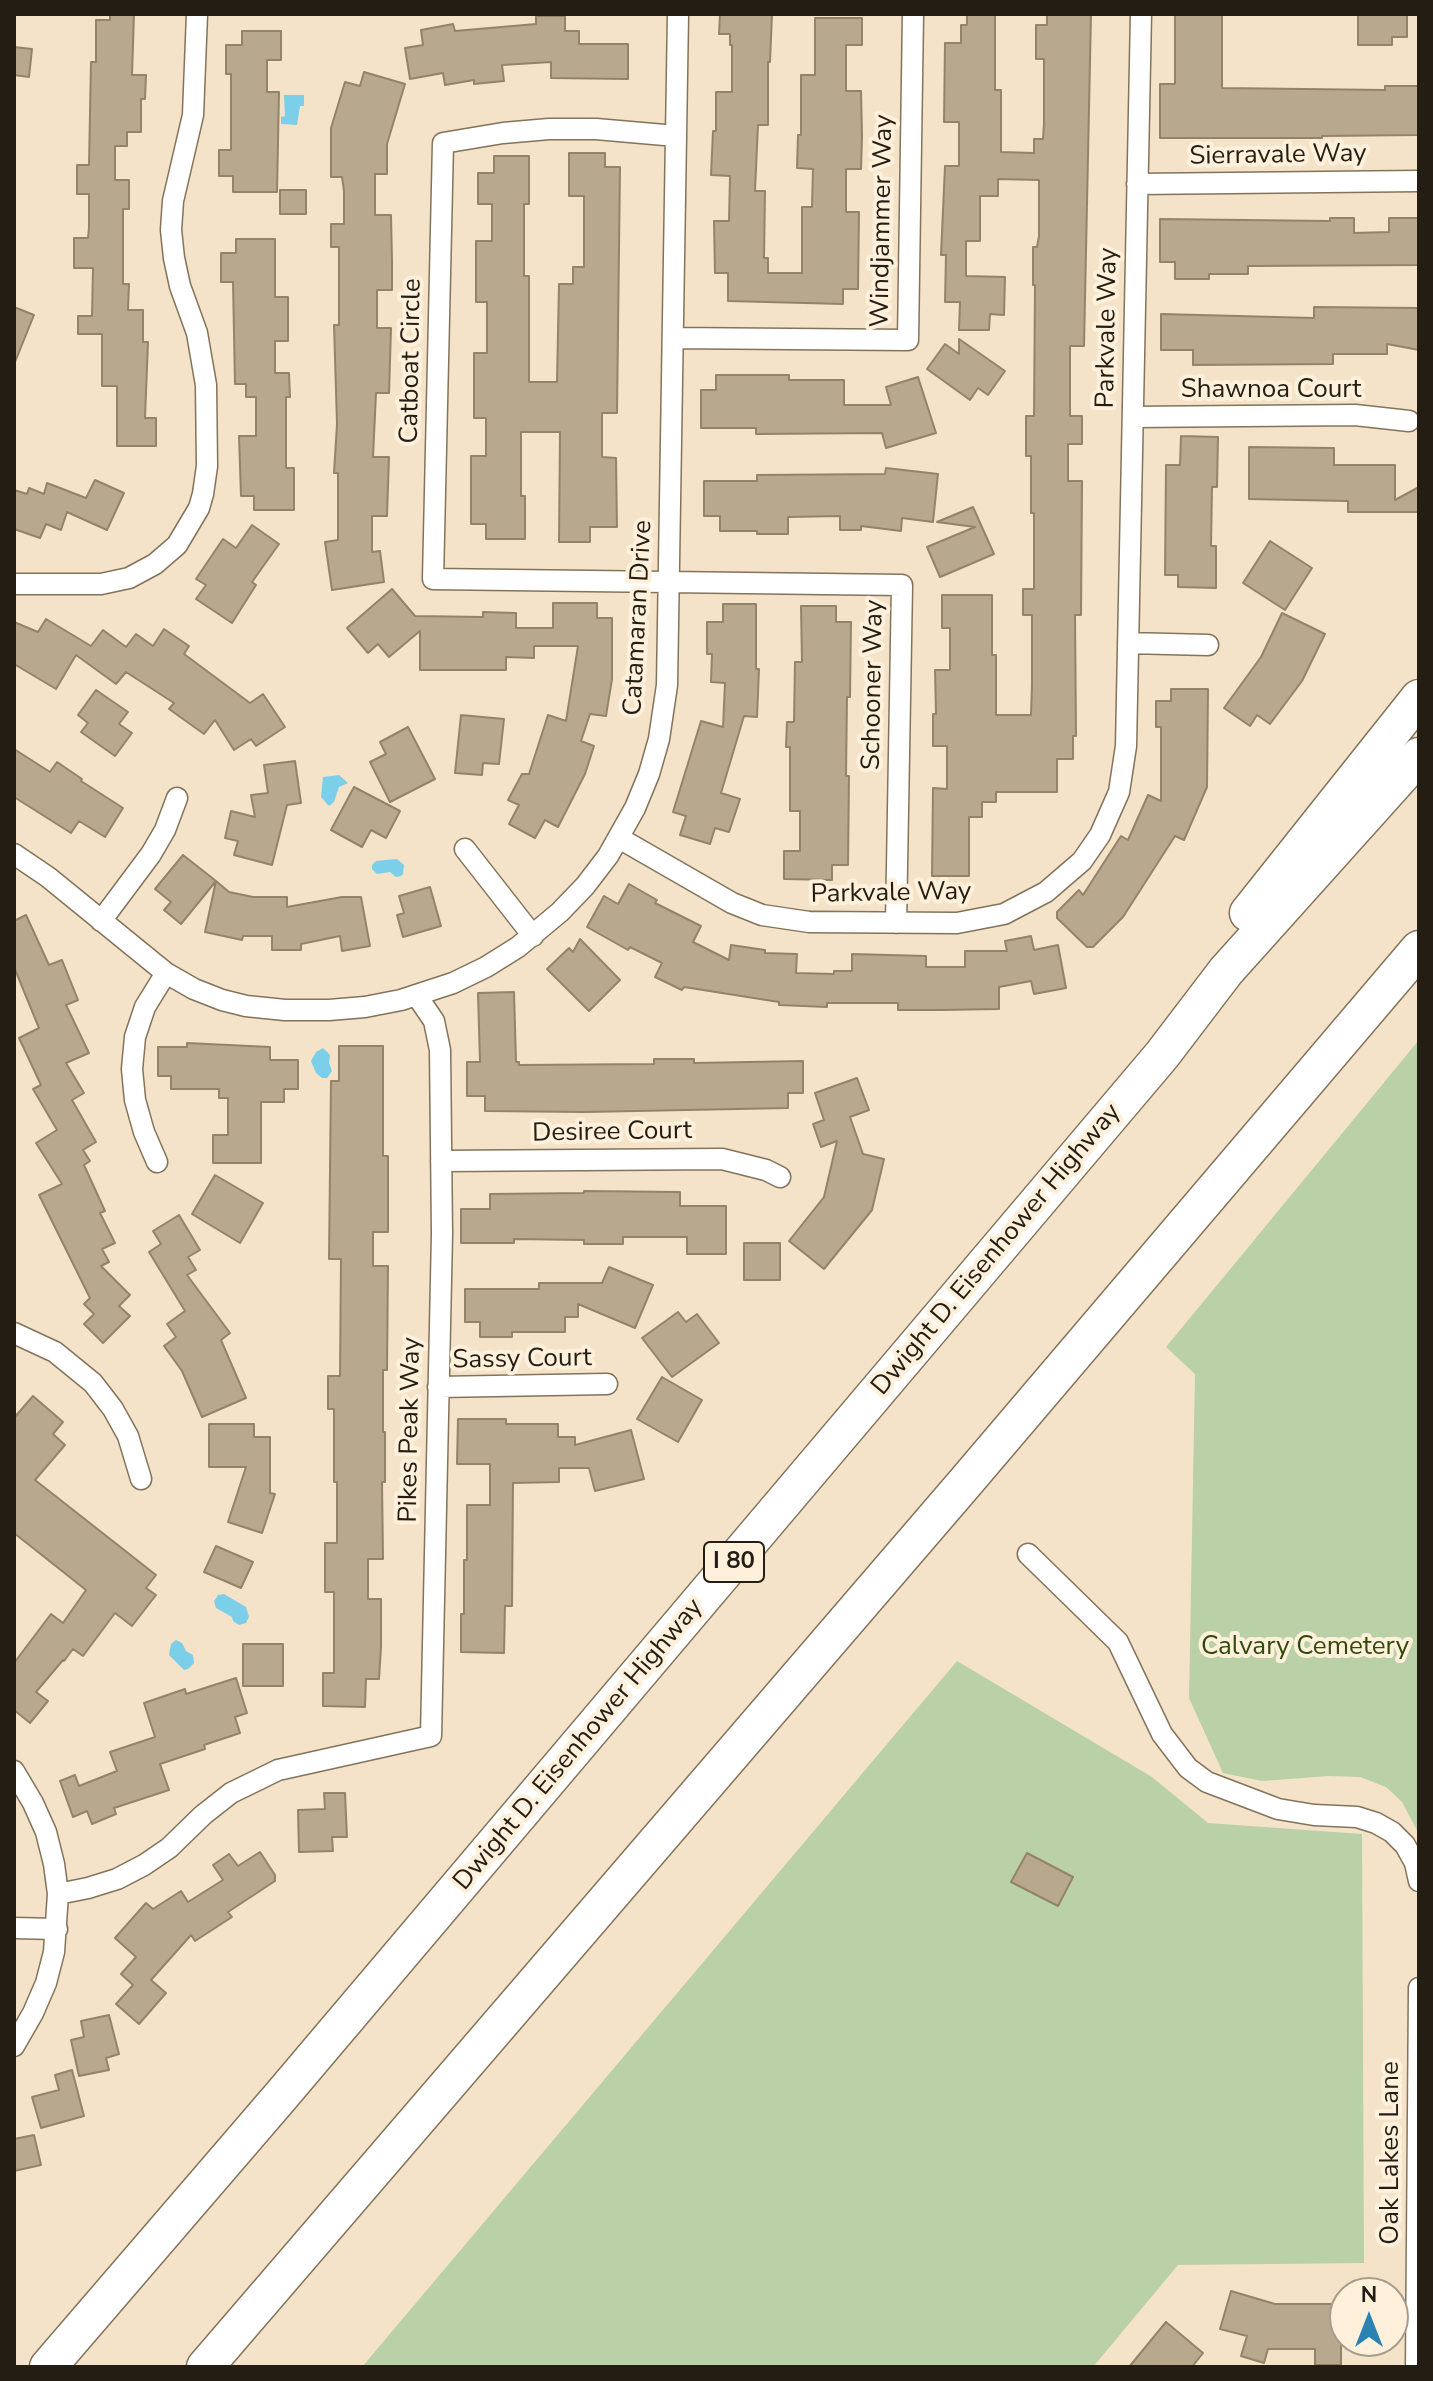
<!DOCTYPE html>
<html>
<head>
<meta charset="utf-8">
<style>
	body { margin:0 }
	#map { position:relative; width:1433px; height:2381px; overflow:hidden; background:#f4e3c8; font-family:"Nunito Sans",sans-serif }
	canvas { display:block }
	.frame { position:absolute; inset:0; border:16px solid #231d13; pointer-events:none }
	.north { position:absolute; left:1329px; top:2277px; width:80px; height:80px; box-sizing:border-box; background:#fff0db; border:2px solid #a79c8b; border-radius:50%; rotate:0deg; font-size:22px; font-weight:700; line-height:32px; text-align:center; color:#231d13 }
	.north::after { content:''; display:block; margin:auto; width:28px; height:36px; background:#2a82b0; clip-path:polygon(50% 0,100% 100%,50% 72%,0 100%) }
</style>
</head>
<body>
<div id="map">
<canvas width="1433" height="2381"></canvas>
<div class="frame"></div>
<div class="north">N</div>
</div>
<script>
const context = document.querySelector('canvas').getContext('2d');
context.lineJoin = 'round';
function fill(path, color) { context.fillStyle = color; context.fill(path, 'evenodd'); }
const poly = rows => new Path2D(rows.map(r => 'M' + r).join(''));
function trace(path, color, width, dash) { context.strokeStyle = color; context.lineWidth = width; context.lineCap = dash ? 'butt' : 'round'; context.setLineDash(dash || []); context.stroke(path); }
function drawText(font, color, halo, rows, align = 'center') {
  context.font = font + ' "Nunito Sans",sans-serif'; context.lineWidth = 8; context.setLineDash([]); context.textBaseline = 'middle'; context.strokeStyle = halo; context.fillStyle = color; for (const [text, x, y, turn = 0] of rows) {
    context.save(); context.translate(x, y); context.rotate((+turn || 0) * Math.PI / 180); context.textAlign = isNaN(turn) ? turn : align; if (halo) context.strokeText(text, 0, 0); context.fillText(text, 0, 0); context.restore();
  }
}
fill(poly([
	[1419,1040,1419,1834,1402,1802,1386,1787,1360,1777,1329,1776,1262,1781,1223,1773,1189,1698,1195,1374,1166,1347],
	[957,1661,1152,1777,1208,1823,1362,1834,1364,2263,1178,2265,1093,2367,362,2367]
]), '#bad0a7');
fill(poly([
	[284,95,304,95,304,106,300,106,297,125,281,124,281,117,285,116],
	[339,775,348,783,339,787,334,802,329,806,321,797,323,777],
	[397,859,404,865,403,874,401,876,396,877,390,872,377,874,372,869,372,865,376,861],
	[323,1048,330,1055,329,1063,332,1071,327,1078,322,1078,316,1073,311,1061,316,1052],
	[224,1594,246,1607,249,1617,246,1623,239,1625,233,1621,232,1617,216,1608,214,1601,218,1595],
	[176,1640,182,1643,186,1651,193,1655,194,1663,188,1669,184,1670,169,1655,171,1644]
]), '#7ccfe8');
const building = poly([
	[110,14,134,14,132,75,146,75,145,99,141,99,141,132,127,132,127,146,115,146,115,180,129,180,129,209,123,209,123,284,129,284,128,310,143,310,143,342,148,342,145,418,156,418,156,446,117,446,117,386,102,386,102,334,78,334,78,316,92,316,93,268,74,268,74,238,88,238,89,227,89,194,77,194,77,165,89,165,91,62,96,62,96,20,110,20,110,14],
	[720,14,772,14,770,62,768,62,768,125,758,125,755,191,765,191,764,258,768,258,768,273,802,273,802,207,812,207,813,169,797,168,798,135,801,135,801,75,815,75,815,18,862,18,862,45,846,45,846,91,861,91,862,136,861,169,846,169,846,212,859,212,858,289,843,289,843,304,728,301,728,273,715,273,714,221,729,221,730,176,711,175,713,131,716,131,716,92,732,92,732,45,730,45,730,34,719,34,720,14],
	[967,14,995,14,995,90,1001,90,1001,152,1034,153,1034,139,1043,139,1044,123,1044,59,1036,59,1036,25,1047,25,1047,14,1091,14,1084,346,1070,346,1070,416,1082,416,1082,444,1068,444,1068,481,1082,481,1081,615,1075,615,1076,736,1073,736,1073,759,1057,759,1057,792,996,792,996,802,982,802,982,817,969,817,969,876,932,876,933,788,947,789,947,746,933,746,933,714,936,714,935,670,950,670,950,628,942,628,942,595,992,595,992,655,996,655,996,715,1031,715,1032,685,1032,615,1023,615,1023,589,1034,589,1034,513,1031,513,1031,456,1026,456,1026,416,1034,416,1035,285,1033,285,1033,247,1037,247,1039,236,1039,180,998,179,998,196,980,196,980,241,966,241,966,276,1005,277,1004,315,990,314,989,330,959,330,960,302,945,302,946,255,941,255,945,166,959,166,959,122,944,122,945,43,961,43,961,25,967,25,967,14],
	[1175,14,1222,14,1222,88,1385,90,1385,86,1419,86,1419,135,1322,136,1322,138,1160,138,1160,84,1175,84,1175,14],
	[1358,14,1407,14,1407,37,1392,37,1392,45,1358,45,1358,14],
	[536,16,565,16,565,31,579,31,579,44,628,44,628,79,551,78,551,62,502,65,504,81,474,84,474,80,445,85,443,73,410,79,405,48,423,45,421,30,453,24,455,31,536,24,536,16],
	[242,31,281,31,281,60,267,60,267,92,279,92,277,192,233,192,233,176,219,176,219,150,231,150,231,74,226,74,226,45,242,45,242,31],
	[14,47,32,49,29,77,14,75,14,47],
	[364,72,405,84,387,144,387,174,375,174,375,215,391,215,392,261,392,290,377,290,377,328,391,328,389,393,376,393,373,457,389,457,387,516,372,516,372,552,380,551,384,582,332,590,325,542,338,540,338,473,334,473,337,424,334,325,339,325,339,247,331,247,331,224,344,224,344,191,342,177,331,177,331,128,345,82,360,86,364,72],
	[569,153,605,153,605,167,620,167,617,413,602,413,602,457,616,458,617,527,590,527,590,542,559,542,560,432,521,432,521,496,525,496,525,539,486,539,486,524,471,524,471,456,486,456,486,418,474,418,474,353,487,353,487,302,476,302,476,241,492,241,492,204,478,204,478,173,494,173,494,156,529,156,529,204,524,204,524,276,529,276,529,382,557,382,559,284,573,284,573,267,584,267,584,196,569,196,569,153],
	[280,190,306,190,306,214,280,214,280,190],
	[1330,218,1354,218,1354,233,1389,232,1389,218,1419,218,1419,265,1248,266,1248,274,1209,274,1209,279,1175,279,1175,262,1160,262,1160,219,1330,221,1330,218],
	[236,239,275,239,275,297,288,297,288,341,275,341,275,373,289,373,290,397,286,397,286,468,294,468,294,510,254,510,254,496,241,496,239,436,256,436,256,397,246,397,246,384,235,384,233,282,221,282,221,253,236,253,236,239],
	[14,307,34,315,15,362,14,362,14,307],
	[1314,307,1419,308,1419,350,1387,344,1387,354,1333,354,1333,364,1193,365,1193,350,1161,350,1161,314,1314,318,1314,307],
	[959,339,1005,371,988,395,978,388,970,400,927,369,945,344,959,354,959,339],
	[716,375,789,375,789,380,844,380,844,405,891,405,886,387,918,377,936,433,886,448,882,433,756,434,756,428,701,428,701,390,716,390,716,375],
	[1181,436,1218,437,1217,487,1212,487,1211,546,1216,546,1216,588,1178,587,1178,575,1165,575,1166,465,1180,465,1181,436],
	[1249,447,1334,448,1334,465,1395,465,1395,500,1419,487,1419,512,1348,512,1348,501,1249,499,1249,447],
	[886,468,938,474,933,522,902,518,901,531,861,526,861,530,840,530,840,516,788,517,788,534,757,534,757,531,720,531,720,516,704,516,704,481,757,481,757,475,885,474,886,468],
	[95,480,124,493,107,530,67,512,61,530,46,524,40,538,14,529,14,490,27,494,29,488,44,494,47,483,86,498,95,480],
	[973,507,994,554,940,577,927,547,975,527,937,522,973,507],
	[252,525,279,544,252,582,256,585,232,623,196,599,206,585,196,579,223,539,236,548,252,525],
	[1270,541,1312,568,1285,610,1243,583,1270,541],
	[392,589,415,616,483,617,483,612,516,613,516,628,553,628,553,603,597,603,597,618,612,618,612,679,606,716,590,714,581,741,594,746,585,774,558,827,545,820,535,838,509,824,519,805,508,800,522,774,529,774,548,715,566,721,578,646,534,646,534,658,506,657,506,670,420,670,420,631,389,657,378,644,368,653,347,628,392,589],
	[723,604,756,604,756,669,759,669,757,717,744,716,721,793,740,799,729,832,715,828,710,844,680,835,686,816,673,812,701,721,723,727,725,683,711,682,712,654,707,654,707,622,723,622,723,604],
	[801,606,836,606,836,622,851,622,850,697,847,697,846,776,849,776,848,865,832,865,832,880,784,879,784,851,800,851,800,811,790,811,790,747,786,747,787,722,794,722,795,662,802,662,801,606],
	[1282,613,1325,634,1302,681,1270,724,1257,715,1250,726,1224,708,1261,657,1282,613],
	[46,619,91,646,103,630,126,647,136,634,153,646,164,629,189,646,184,654,250,703,263,694,285,727,256,746,251,739,234,750,215,720,204,734,169,709,174,703,126,672,116,684,76,655,56,689,14,664,14,622,38,632,46,619],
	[1171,689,1208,689,1207,787,1184,840,1175,836,1123,917,1093,947,1087,947,1057,918,1057,912,1079,890,1083,895,1121,836,1128,840,1148,795,1161,801,1161,727,1156,727,1156,701,1171,701,1171,689],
	[96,690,128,712,119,724,132,733,115,756,81,732,88,723,78,715,96,690],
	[461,715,504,719,499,764,483,763,482,775,455,773,461,715],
	[408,727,435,779,390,802,370,762,386,754,380,742,408,727],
	[14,749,50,772,57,762,82,779,81,781,123,808,105,837,79,821,71,833,14,797,14,749],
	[295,761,301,803,287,805,272,865,234,855,238,841,225,838,231,811,255,817,251,795,268,793,264,765,295,761],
	[354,787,400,811,386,838,371,830,362,847,331,830,354,787],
	[183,855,216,881,181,924,164,910,171,902,155,889,183,855],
	[216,881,229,892,253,897,287,897,287,907,342,897,361,897,370,946,342,951,340,936,301,944,301,950,272,950,272,936,243,936,242,940,205,932,216,881],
	[629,884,657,900,655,903,701,926,693,942,729,960,731,945,765,950,765,953,797,954,796,973,834,974,834,971,852,971,852,954,926,956,926,967,965,967,965,951,1007,951,1005,941,1031,936,1034,950,1058,945,1066,988,1034,994,1031,981,999,987,999,1009,941,1010,898,1010,898,1003,827,1003,827,1007,779,1005,779,1002,684,987,682,990,655,977,662,963,630,947,628,950,587,927,604,896,618,904,629,884],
	[430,887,441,926,403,937,397,915,404,913,399,896,430,887],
	[26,915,49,965,62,960,78,1000,66,1005,89,1053,66,1063,84,1093,72,1100,96,1142,83,1150,90,1161,84,1165,105,1211,100,1213,115,1243,102,1249,109,1262,101,1266,130,1295,119,1306,130,1316,103,1343,84,1324,94,1314,84,1304,90,1298,39,1195,62,1184,36,1143,57,1130,33,1089,41,1085,19,1038,39,1028,14,967,14,921,26,915],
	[580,939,620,980,589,1011,547,969,569,948,573,952,580,939],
	[514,992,516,1062,519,1062,519,1065,654,1064,654,1059,694,1059,694,1063,803,1061,803,1093,788,1093,788,1108,585,1112,485,1111,485,1096,467,1096,467,1062,480,1062,478,993,514,992],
	[187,1043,270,1047,270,1060,298,1060,298,1089,284,1089,284,1102,261,1102,261,1163,213,1163,213,1135,228,1135,228,1098,219,1098,219,1089,171,1089,171,1076,158,1076,158,1047,187,1047,187,1043],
	[339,1046,383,1046,383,1156,388,1156,388,1232,373,1232,373,1266,388,1266,387,1370,383,1370,383,1432,385,1432,385,1482,382,1482,383,1559,368,1559,368,1599,381,1599,381,1647,379,1679,366,1679,365,1707,323,1706,323,1673,334,1673,334,1592,325,1592,325,1543,337,1543,337,1482,334,1482,334,1409,328,1409,328,1376,340,1376,341,1259,329,1259,331,1081,339,1081,339,1046],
	[857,1078,869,1110,850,1117,863,1154,884,1159,872,1210,824,1269,789,1241,824,1197,837,1141,821,1147,813,1124,824,1120,815,1093,857,1078],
	[215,1175,263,1203,240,1243,192,1214,215,1175],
	[584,1191,680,1192,680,1206,726,1206,726,1254,687,1254,687,1237,623,1237,623,1244,584,1244,584,1240,514,1239,514,1243,461,1243,461,1209,490,1209,490,1194,584,1193,584,1191],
	[179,1215,200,1250,188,1257,196,1270,187,1275,230,1333,221,1340,246,1398,202,1417,182,1371,164,1346,176,1337,167,1324,185,1311,149,1252,161,1244,153,1231,179,1215],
	[744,1243,780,1243,780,1280,744,1280,744,1243],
	[609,1267,653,1285,635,1328,578,1304,578,1317,565,1317,565,1332,512,1332,512,1337,480,1337,480,1322,465,1322,465,1289,539,1289,539,1283,602,1283,609,1267],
	[678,1312,686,1322,697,1314,719,1343,672,1377,642,1338,678,1312],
	[662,1377,702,1400,678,1442,637,1419,662,1377],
	[33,1396,63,1422,53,1434,65,1445,35,1480,156,1575,146,1588,156,1595,132,1626,115,1613,83,1656,73,1649,64,1661,63,1660,36,1692,48,1701,30,1723,14,1710,14,1663,51,1614,63,1623,86,1590,14,1533,14,1418,33,1396],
	[458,1419,506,1419,506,1424,558,1424,558,1437,575,1437,575,1445,631,1430,644,1479,595,1491,589,1468,559,1468,559,1482,513,1483,512,1606,505,1606,504,1653,461,1652,461,1614,464,1614,464,1560,467,1560,467,1505,490,1505,490,1464,457,1464,458,1419],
	[209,1424,254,1424,254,1437,270,1437,270,1493,275,1494,262,1533,228,1522,246,1467,209,1467,209,1424],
	[216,1546,253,1562,241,1588,204,1572,216,1546],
	[243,1644,283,1644,283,1686,243,1686,243,1644],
	[236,1678,247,1713,235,1717,240,1733,204,1745,205,1749,160,1764,169,1790,114,1808,116,1814,92,1824,87,1811,73,1817,60,1781,75,1775,79,1786,117,1771,110,1752,155,1737,144,1703,185,1689,186,1694,236,1678],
	[324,1793,345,1793,347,1837,332,1837,333,1851,299,1852,298,1810,325,1809,324,1793],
	[260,1852,275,1875,275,1881,228,1912,232,1917,195,1941,191,1935,151,1980,166,1993,139,2024,116,2004,133,1985,121,1974,136,1957,115,1938,146,1903,153,1909,181,1891,188,1902,223,1880,213,1865,229,1854,238,1866,260,1852],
	[1027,1853,1073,1877,1058,1906,1011,1882,1027,1853],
	[109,2015,119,2054,106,2058,109,2070,79,2076,71,2040,84,2037,81,2021,109,2015],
	[72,2070,84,2116,41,2128,32,2097,59,2090,55,2075,72,2070],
	[34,2135,41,2165,14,2171,14,2139,34,2135],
	[1231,2291,1275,2304,1341,2304,1341,2365,1315,2365,1315,2349,1268,2349,1264,2363,1241,2356,1247,2336,1220,2329,1231,2291],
	[1166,2322,1203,2353,1192,2367,1129,2367,1166,2322]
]);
fill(building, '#b8a88e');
trace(building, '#93836a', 2);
const minor = poly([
	[676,136,596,129,549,129,503,133,443,143,433,579,902,585,896,923],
	[1137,184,1419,181],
	[673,338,908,340,913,14],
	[1133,417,1355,415,1409,421],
	[14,584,101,584,129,578,155,564,177,545,199,508,203,494,207,466,206,385,197,333,180,286,174,258,171,230,173,201,193,115,197,14],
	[1128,643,1208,645],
	[619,838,732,903,762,915,809,922,957,923,1004,914,1046,892,1082,861,1100,835,1119,792,1126,746,1141,14],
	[465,849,533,936],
	[14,854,48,877,166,973,194,989,222,1000,246,1006,285,1010,329,1010,365,1007,401,1000,453,983,486,967,518,947,560,912,585,886,608,856,635,808,649,774,659,739,667,685,678,14],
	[101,921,151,854,165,830,177,798],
	[441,1161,722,1159,766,1170,780,1177],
	[157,1162,144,1132,135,1100,132,1069,135,1037,145,1007,166,973],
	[14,1333,55,1352,93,1383,113,1409,128,1436,141,1479],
	[438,1387,607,1384],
	[1028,1554,1118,1642,1162,1734,1188,1768,1207,1782,1278,1809,1314,1815,1357,1817,1376,1823,1392,1832,1405,1845,1415,1863,1419,1881],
	[14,1771,33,1803,46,1832,54,1864,58,1894,54,1952,46,1983,33,2013,14,2046],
	[58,1894,88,1888,117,1879,144,1865,169,1848,203,1815,231,1793,278,1770,431,1736,442,1234,440,1050,434,1021,417,996],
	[14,1928,57,1929],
	[1416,2367,1419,1988]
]);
const motorway = poly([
	[1248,913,1419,698],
	[48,2367,281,2096,1162,1055,1226,971,1419,756],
	[205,2367,964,1484,1419,949]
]);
trace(minor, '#83735b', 23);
trace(motorway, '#83735b', 39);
trace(minor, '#fff', 20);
trace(motorway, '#fff', 36);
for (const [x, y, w] of [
	[734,1562,60]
]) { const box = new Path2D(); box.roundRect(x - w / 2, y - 20, w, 40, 6); context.fillStyle = '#fff0db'; context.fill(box); trace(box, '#231d13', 2); }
drawText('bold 24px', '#231d13', null, [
	["I 80",734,1562]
]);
drawText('26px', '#231d13', '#fff0db', [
	["Sierravale Way",1278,156,-1],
	["Windjammer Way",883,221,-89],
	["Parkvale Way",1108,328,-89],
	["Catboat Circle",412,361,-89],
	["Shawnoa Court",1271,391],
	["Catamaran Drive",639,618,-87],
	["Schooner Way",874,685,-89],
	["Parkvale Way",891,894,-1],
	["Desiree Court",612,1133,-1],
	["Dwight D. Eisenhower Highway",997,1250,-50],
	["Sassy Court",522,1360,-1],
	["Pikes Peak Way",411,1430,-89],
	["Dwight D. Eisenhower Highway",579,1745,-50],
	["Oak Lakes Lane",1392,2153,-90]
]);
drawText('26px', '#2f4a08', '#fff0db', [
	["Calvary Cemetery",1305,1648]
]);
</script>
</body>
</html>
